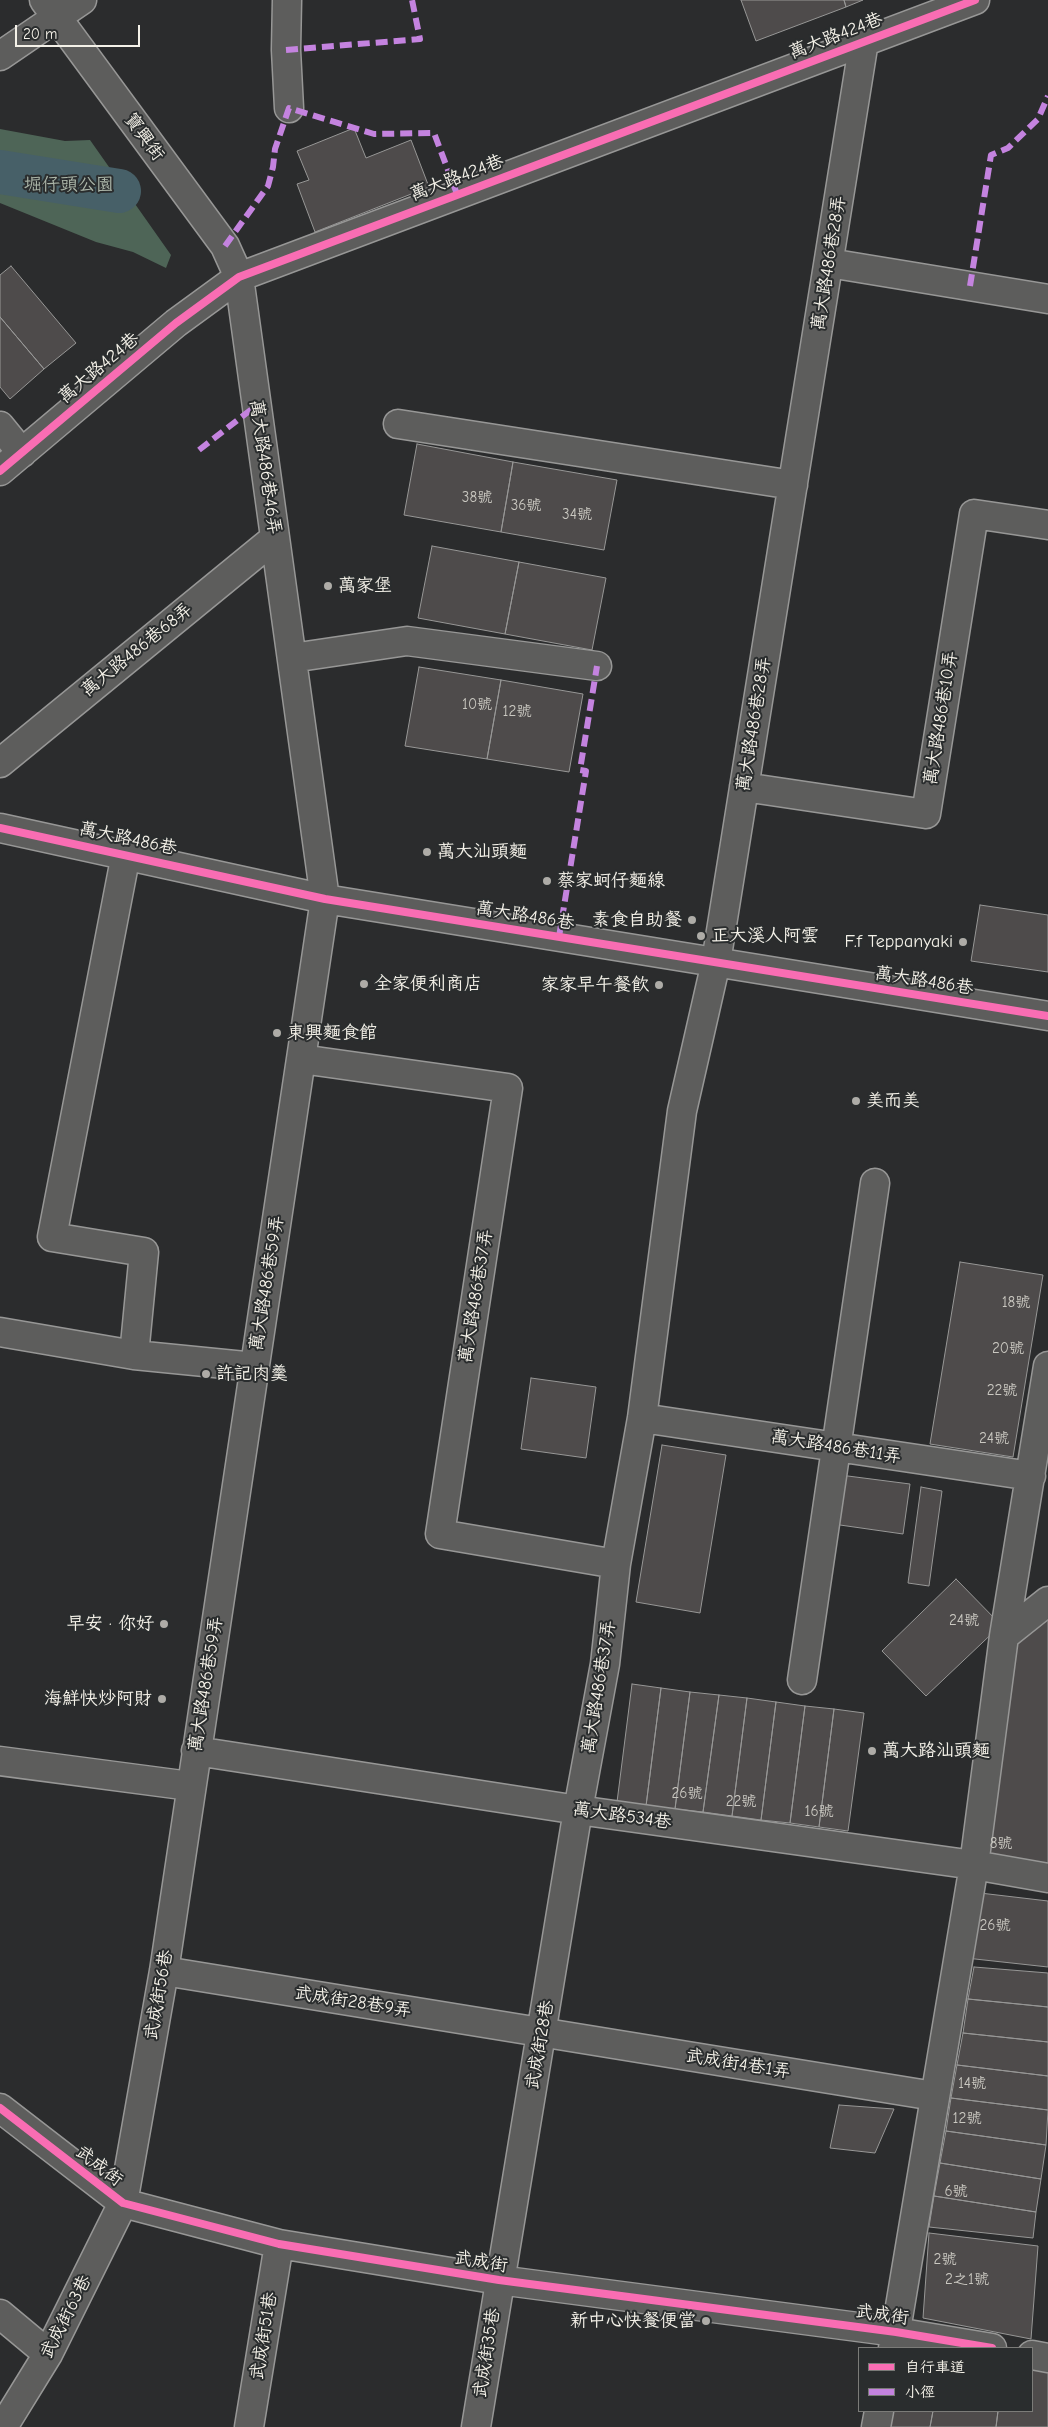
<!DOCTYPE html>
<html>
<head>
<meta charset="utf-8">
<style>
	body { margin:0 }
	#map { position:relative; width:1048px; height:2427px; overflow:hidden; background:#2b2c2d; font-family:"Comic Neue","LXGW WenKai TC",sans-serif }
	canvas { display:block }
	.legend { position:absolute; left:858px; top:2347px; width:175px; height:65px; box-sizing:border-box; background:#2a2d2e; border:1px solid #7b7b78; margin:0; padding:6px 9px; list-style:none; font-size:15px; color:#f4f1e8 }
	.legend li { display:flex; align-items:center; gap:10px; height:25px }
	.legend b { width:25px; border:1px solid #7b7b78 }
	.scale { position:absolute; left:15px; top:25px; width:125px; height:22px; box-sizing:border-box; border:2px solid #f4f1e8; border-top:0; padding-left:6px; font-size:15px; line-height:18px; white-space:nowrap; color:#f4f1e8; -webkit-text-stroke:4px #2a2d2e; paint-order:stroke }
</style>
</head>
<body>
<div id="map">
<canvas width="1048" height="2427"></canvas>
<ul class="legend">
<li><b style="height:6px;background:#f96db3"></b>自行車道</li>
<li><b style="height:6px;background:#c483df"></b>小徑</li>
</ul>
<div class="scale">20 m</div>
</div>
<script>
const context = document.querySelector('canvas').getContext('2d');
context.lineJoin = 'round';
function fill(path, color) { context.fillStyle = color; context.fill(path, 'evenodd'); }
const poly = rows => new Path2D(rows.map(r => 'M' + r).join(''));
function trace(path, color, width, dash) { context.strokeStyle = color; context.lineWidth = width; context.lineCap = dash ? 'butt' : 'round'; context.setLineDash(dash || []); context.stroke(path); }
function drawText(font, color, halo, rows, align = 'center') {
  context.font = font + ' "Comic Neue","LXGW WenKai TC",sans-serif'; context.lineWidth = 4; context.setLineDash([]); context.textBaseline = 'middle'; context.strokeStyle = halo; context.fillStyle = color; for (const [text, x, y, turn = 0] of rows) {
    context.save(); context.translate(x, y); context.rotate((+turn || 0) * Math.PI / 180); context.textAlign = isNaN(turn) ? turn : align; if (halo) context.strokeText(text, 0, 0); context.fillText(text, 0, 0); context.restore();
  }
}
fill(poly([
	[0,129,65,141,90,140,171,255,166,268,133,252,96,242,0,203]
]), '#4e6557');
trace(poly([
	[0,172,119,191]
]), '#476068', 44);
const building = poly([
	[741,0,844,0,846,7,756,41,741,0],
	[844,0,863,0,846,7,844,0],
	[354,128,366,158,411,140,429,187,315,232,297,184,309,180,297,151,354,128],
	[11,266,76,343,44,369,0,317,0,275,11,266],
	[0,317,44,369,10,399,0,387,0,317],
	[417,444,513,462,501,532,404,515,417,444],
	[513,462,617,480,604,550,501,532,513,462],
	[432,546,519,562,505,634,418,618,432,546],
	[519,562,606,578,592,650,505,634,519,562],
	[419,667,501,680,487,759,405,746,419,667],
	[501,680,583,694,569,772,487,759,501,680],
	[980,905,1048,915,1048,972,971,961,980,905],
	[960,1262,1043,1275,1013,1457,930,1444,960,1262],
	[531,1378,596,1387,586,1458,521,1449,531,1378],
	[662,1445,726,1455,700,1613,636,1602,662,1445],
	[840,1475,910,1484,903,1534,833,1524,840,1475],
	[921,1487,942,1491,929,1586,908,1583,921,1487],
	[956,1579,1001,1625,926,1696,882,1651,956,1579],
	[1048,1601,1048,1868,974,1865,1004,1636,1048,1601],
	[632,1684,661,1688,646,1806,617,1802,632,1684],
	[661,1688,690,1692,675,1809,646,1806,661,1688],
	[690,1692,719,1695,703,1812,675,1809,690,1692],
	[719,1695,747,1698,732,1816,703,1812,719,1695],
	[747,1698,776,1702,761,1820,732,1816,747,1698],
	[776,1702,805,1706,790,1823,761,1820,776,1702],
	[805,1706,834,1709,819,1827,790,1823,805,1706],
	[834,1709,864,1713,848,1831,819,1827,834,1709],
	[980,1893,1048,1901,1048,1967,966,1958,980,1893],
	[974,1967,1048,1973,1048,2007,968,1999,974,1967],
	[968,1999,1048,2007,1048,2042,963,2033,968,1999],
	[963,2033,1048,2042,1048,2076,957,2065,963,2033],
	[957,2065,1048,2076,1048,2110,951,2098,957,2065],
	[951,2098,1048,2110,1046,2145,946,2131,951,2098],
	[839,2105,894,2109,875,2153,830,2148,839,2105],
	[946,2131,1046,2145,1041,2179,940,2163,946,2131],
	[940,2163,1041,2179,1036,2212,934,2196,940,2163],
	[934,2196,1036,2212,1033,2238,929,2227,934,2196],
	[929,2233,1038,2246,1031,2339,923,2318,929,2233],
	[1032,2363,1048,2365,1048,2427,996,2427,998,2411,1032,2411,1032,2363],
	[884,2411,933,2411,930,2427,882,2427,884,2411],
	[933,2411,998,2411,996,2427,930,2427,933,2411]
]);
fill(building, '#4e4b4b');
trace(building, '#979796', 1);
const minor = poly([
	[287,0,286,50,289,108],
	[0,56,82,0],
	[829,263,1048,299],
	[398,424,793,485],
	[0,426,22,453],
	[0,471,176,323,239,277,975,0],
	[292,658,407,641,597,666],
	[0,763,275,538],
	[744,787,926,814,974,514,1048,525],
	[0,828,325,899,1048,1016],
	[126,854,52,1237,144,1252,134,1355],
	[301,1059,508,1088,440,1534,616,1564],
	[0,1332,134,1355,255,1367],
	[642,1418,1031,1476],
	[1004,1636,1048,1601],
	[802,1680,875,1183],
	[196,1751,578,1810,974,1865,1048,1878],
	[0,1761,190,1786],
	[164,1971,934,2096],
	[0,2108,123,2203,279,2244,499,2280,896,2332,992,2348],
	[0,2314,48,2354],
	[893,2348,974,1865,1004,1636,1048,1366],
	[1032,2355,1048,2358],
	[3,2427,48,2354,123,2203,164,1971,325,899,239,277,225,246,44,0],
	[249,2427,279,2244],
	[476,2427,578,1810,605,1664,616,1564,642,1418,682,1111,716,962,864,41],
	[876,2427,879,2411]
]);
trace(minor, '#979796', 31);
trace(minor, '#5d5d5c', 28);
trace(poly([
	[286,50,420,39,412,0],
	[225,246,268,186,273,167,275,149,289,108,374,134,434,133,457,194],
	[970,286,991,155,1008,148,1038,119,1048,96],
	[199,450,257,405],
	[559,937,586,771,580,770,597,666]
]), '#c483df', 6, [12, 6]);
trace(poly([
	[0,471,176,323,239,277,975,0],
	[0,828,325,899,1048,1016],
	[0,2108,123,2203,279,2244,499,2280,896,2332,992,2348]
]), '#f96db3', 8);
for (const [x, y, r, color] of [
	[328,586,5,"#aeaca7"],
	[427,852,5,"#aeaca7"],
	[547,881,5,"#aeaca7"],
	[692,920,5,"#aeaca7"],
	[701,936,5,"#aeaca7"],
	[963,942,5,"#aeaca7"],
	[364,984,5,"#aeaca7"],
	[659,985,5,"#aeaca7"],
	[277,1033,5,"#aeaca7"],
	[856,1101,5,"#aeaca7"],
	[206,1374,5,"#aeaca7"],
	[164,1624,5,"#aeaca7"],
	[162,1699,5,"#aeaca7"],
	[872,1751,5,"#aeaca7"],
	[706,2321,5,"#aeaca7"]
]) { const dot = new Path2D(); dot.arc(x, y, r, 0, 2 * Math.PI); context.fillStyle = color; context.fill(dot); trace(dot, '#2a2d2e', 2); }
drawText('15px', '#cac8c1', null, [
	["38號",477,498],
	["36號",526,506],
	["34號",577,515],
	["10號",477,705],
	["12號",517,712],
	["18號",1016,1303],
	["20號",1008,1349],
	["22號",1002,1391],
	["24號",994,1439],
	["24號",964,1621],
	["26號",687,1794],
	["22號",741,1802],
	["16號",819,1812],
	["8號",1001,1844],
	["26號",995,1926],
	["14號",972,2084],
	["12號",967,2119],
	["6號",956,2192],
	["2號",945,2260],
	["2之1號",967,2280]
]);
drawText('18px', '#f4f1e8', '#2a2d2e', [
	["萬大路424巷",836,36,-21],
	["寶興街",144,137,54],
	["萬大路424巷",457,178,-21],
	["萬大路486巷28弄",829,263,-81],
	["萬大路424巷",99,368,-40],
	["萬大路486巷46弄",265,467,82],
	["萬大路486巷68弄",137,650,-39],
	["萬大路486巷10弄",941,718,-81],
	["萬大路486巷28弄",754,724,-81],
	["萬大路486巷",128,839,12],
	["萬大路486巷",525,916,9],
	["萬大路486巷",924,981,9],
	["萬大路486巷59弄",267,1283,-81],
	["萬大路486巷37弄",476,1296,-81],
	["萬大路486巷11弄",836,1447,9],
	["萬大路486巷59弄",206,1684,-81],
	["萬大路486巷37弄",599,1687,-81],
	["萬大路534巷",622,1816,8],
	["武成街56巷",159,1995,-80],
	["武成街28巷9弄",353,2002,9],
	["武成街28巷",540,2045,-80],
	["武成街4巷1弄",738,2064,9],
	["武成街",99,2166,38],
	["武成街",481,2262,9],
	["武成街",882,2315,8],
	["武成街63巷",66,2317,-63],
	["武成街51巷",264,2336,-81],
	["武成街35巷",487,2353,-81]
]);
drawText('18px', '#acb6a9', '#2a2d2e', [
	["堀仔頭公園",69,185]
]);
drawText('18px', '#f4f1e8', '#2a2d2e', [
	["萬家堡",338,586],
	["萬大汕頭麵",437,852],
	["蔡家蚵仔麵線",557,881],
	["素食自助餐",682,920,"right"],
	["正大溪人阿雲",711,936],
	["F.f Teppanyaki",953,942,"right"],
	["全家便利商店",374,984],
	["家家早午餐飲",649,985,"right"],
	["東興麵食館",287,1033],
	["美而美",866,1101],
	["許記肉羹",216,1374],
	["早安 · 你好",154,1624,"right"],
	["海鮮快炒阿財",152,1699,"right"],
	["萬大路汕頭麵",882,1751],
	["新中心快餐便當",696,2321,"right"]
], 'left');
</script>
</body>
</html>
